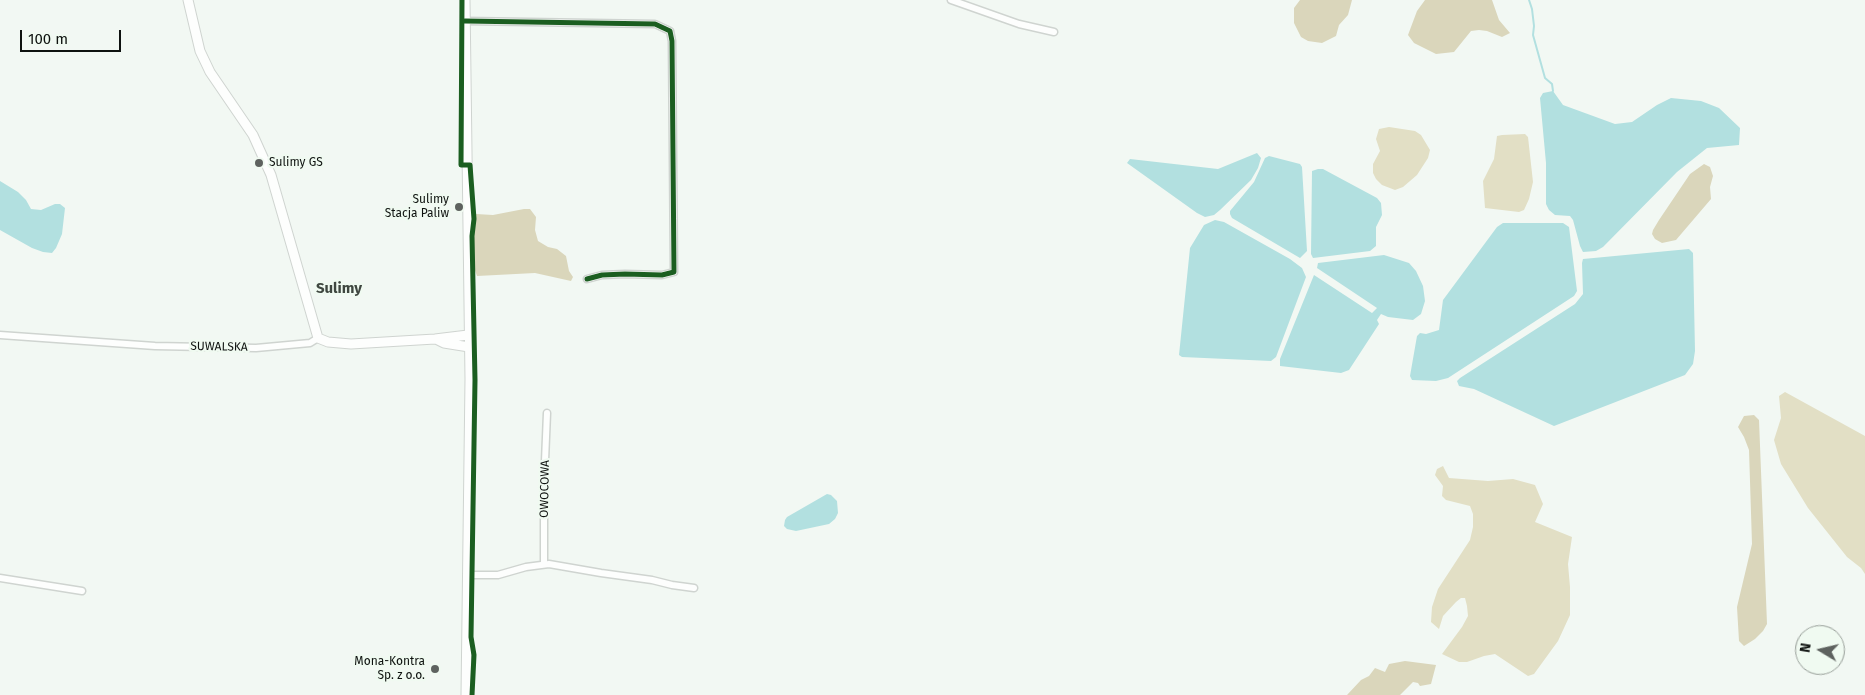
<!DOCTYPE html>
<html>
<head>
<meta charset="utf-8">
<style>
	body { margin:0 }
	#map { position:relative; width:1865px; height:695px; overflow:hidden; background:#f2f8f3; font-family:"Fira Sans",sans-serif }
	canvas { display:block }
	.north { position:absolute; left:1795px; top:625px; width:50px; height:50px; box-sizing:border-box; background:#f0faf1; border:1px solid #969d97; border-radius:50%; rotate:279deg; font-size:14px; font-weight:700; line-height:20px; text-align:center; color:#0e120f }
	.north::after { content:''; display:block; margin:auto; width:18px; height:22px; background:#5e625f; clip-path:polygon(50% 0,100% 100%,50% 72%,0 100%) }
	.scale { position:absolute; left:20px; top:30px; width:101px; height:22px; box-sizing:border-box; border:2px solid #0e120f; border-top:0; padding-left:6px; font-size:15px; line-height:18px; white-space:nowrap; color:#0e120f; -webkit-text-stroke:4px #f0faf1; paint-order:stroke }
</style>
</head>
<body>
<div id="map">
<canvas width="1865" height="695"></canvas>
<div class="north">N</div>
<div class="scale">100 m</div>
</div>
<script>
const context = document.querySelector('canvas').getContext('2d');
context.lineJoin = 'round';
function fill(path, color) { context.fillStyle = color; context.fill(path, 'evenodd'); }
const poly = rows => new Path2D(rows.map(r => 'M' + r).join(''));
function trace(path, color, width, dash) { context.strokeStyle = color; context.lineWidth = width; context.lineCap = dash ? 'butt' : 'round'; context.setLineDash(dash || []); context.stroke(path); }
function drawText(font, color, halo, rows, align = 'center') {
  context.font = font + ' "Fira Sans",sans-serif'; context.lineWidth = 4.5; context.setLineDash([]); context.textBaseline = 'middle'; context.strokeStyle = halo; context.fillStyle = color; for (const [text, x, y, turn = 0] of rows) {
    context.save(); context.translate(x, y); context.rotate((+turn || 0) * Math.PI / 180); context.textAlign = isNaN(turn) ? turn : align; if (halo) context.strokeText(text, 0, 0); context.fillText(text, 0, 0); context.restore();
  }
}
fill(poly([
	[1389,127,1415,131,1421,135,1430,150,1428,158,1417,175,1403,187,1395,190,1382,185,1376,179,1373,173,1373,164,1380,151,1376,139,1379,129],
	[1525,134,1528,137,1533,182,1529,199,1524,210,1519,212,1485,208,1483,181,1494,159,1497,136,1502,135],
	[1785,392,1865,436,1865,574,1861,568,1847,557,1808,508,1781,464,1774,440,1781,418,1779,396],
	[1443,466,1449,478,1488,481,1513,479,1535,485,1543,504,1535,522,1572,537,1568,564,1570,587,1570,615,1558,641,1534,674,1528,676,1495,654,1484,656,1467,662,1459,662,1442,654,1462,627,1468,616,1467,606,1465,598,1461,598,1456,602,1443,616,1439,629,1431,622,1432,607,1438,589,1470,540,1473,527,1473,514,1470,506,1446,500,1442,496,1443,486,1435,475,1437,469]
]), '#e2dfc5');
fill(poly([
	[1300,0,1352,0,1348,15,1339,25,1336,36,1322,43,1308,41,1301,37,1294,23,1294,8],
	[1425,0,1492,0,1499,20,1510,33,1502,37,1487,31,1479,30,1471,31,1454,52,1436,54,1414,43,1408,35,1417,11],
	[1704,164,1710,167,1713,176,1710,187,1711,199,1676,240,1662,243,1655,239,1652,234,1653,230,1659,220,1690,174],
	[524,209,530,209,536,217,535,230,538,241,548,247,557,249,566,256,569,271,573,277,571,281,535,273,477,276,472,262,474,251,472,245,471,219,476,214,493,215],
	[1754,415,1759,420,1767,624,1763,631,1755,639,1744,646,1739,641,1737,607,1752,544,1749,450,1744,437,1738,427,1744,416],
	[1405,661,1436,665,1431,684,1420,686,1418,683,1413,682,1400,695,1347,695,1361,680,1369,676,1375,668,1385,672,1389,664]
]), '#dad6bb');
fill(poly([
	[1553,91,1563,105,1615,124,1632,122,1657,105,1671,98,1701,101,1719,108,1740,128,1739,145,1707,148,1677,172,1603,247,1596,251,1583,252,1580,246,1573,220,1570,216,1555,215,1549,210,1546,204,1546,163,1540,98,1543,93],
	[1257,153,1261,158,1258,168,1251,180,1220,210,1214,215,1205,217,1197,213,1127,163,1130,159,1218,169],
	[1269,156,1300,164,1302,167,1307,251,1300,258,1232,218,1230,214,1230,211,1254,182,1265,158],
	[1318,169,1323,169,1377,198,1381,203,1382,215,1376,227,1376,246,1370,251,1313,258,1311,254,1312,171],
	[0,181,18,192,26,200,31,209,41,210,55,204,60,204,65,208,62,234,56,248,52,253,43,252,32,248,0,230],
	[1215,220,1224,222,1290,259,1302,268,1306,277,1276,357,1271,361,1182,357,1179,355,1190,248,1204,225],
	[1503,223,1563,223,1569,227,1577,291,1574,296,1448,378,1436,381,1412,380,1410,376,1417,336,1420,333,1426,334,1439,330,1443,300,1497,227],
	[1689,249,1693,253,1695,351,1693,364,1685,375,1554,426,1474,389,1459,386,1457,381,1460,378,1575,304,1583,294,1582,263,1583,259],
	[1384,255,1409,263,1416,271,1423,286,1425,301,1421,314,1413,320,1388,317,1381,314,1377,320,1379,324,1349,370,1341,373,1280,366,1280,359,1314,275,1372,313,1377,308,1317,268,1318,263],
	[827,494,831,495,837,501,838,513,835,519,829,524,796,531,787,529,784,526,785,520,787,517]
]), '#b2e0e0');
trace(poly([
	[1529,0,1532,9,1534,26,1533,35,1545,78,1552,84,1553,91]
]), '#b2e0e0', 2);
const street = poly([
	[951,0,1019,24,1054,32],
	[465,21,655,24,670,31,672,41,674,272,662,275,625,274,602,275,587,279],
	[0,335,155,346,256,348,310,343,318,338],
	[544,564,544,485,547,413],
	[467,575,498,575,526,567,549,564,601,573,652,580,672,585,694,588],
	[0,578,82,591]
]);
const secondary = poly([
	[188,0,200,51,210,72,253,135,271,175,318,338,328,342,351,344,435,339,468,335],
	[465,0,470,379,466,695],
	[436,339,444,343,469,347]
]);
trace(street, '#cfd4d0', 9);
trace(secondary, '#cfd4d0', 11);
trace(street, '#fdfefd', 6);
trace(secondary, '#fdfefd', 9);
trace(poly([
	[462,0,461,165,470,165,474,219,472,236,475,380,471,637,474,655,472,695],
	[465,21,655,24,670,31,672,41,674,272,662,275,625,274,602,275,587,279]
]), '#1b5e20', 5);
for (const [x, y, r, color] of [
	[259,163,5,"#5e625f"],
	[459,207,5,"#5e625f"],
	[435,669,5,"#5e625f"]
]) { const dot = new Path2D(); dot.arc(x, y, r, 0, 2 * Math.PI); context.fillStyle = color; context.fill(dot); trace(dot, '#f0faf1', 2); }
drawText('12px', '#0e120f', '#f0faf1', [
	["Sulimy GS",269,163,"left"],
	["Sulimy",449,200],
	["Stacja Paliw",449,214],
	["Mona-Kontra",425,662],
	["Sp. z o.o.",425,676]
], 'right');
drawText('12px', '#0e120f', '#f0faf1', [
	["SUWALSKA",219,347,1],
	["OWOCOWA",545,489,-89]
]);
drawText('bold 15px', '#3f4740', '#f0faf1', [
	["Sulimy",339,289]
]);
</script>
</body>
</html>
